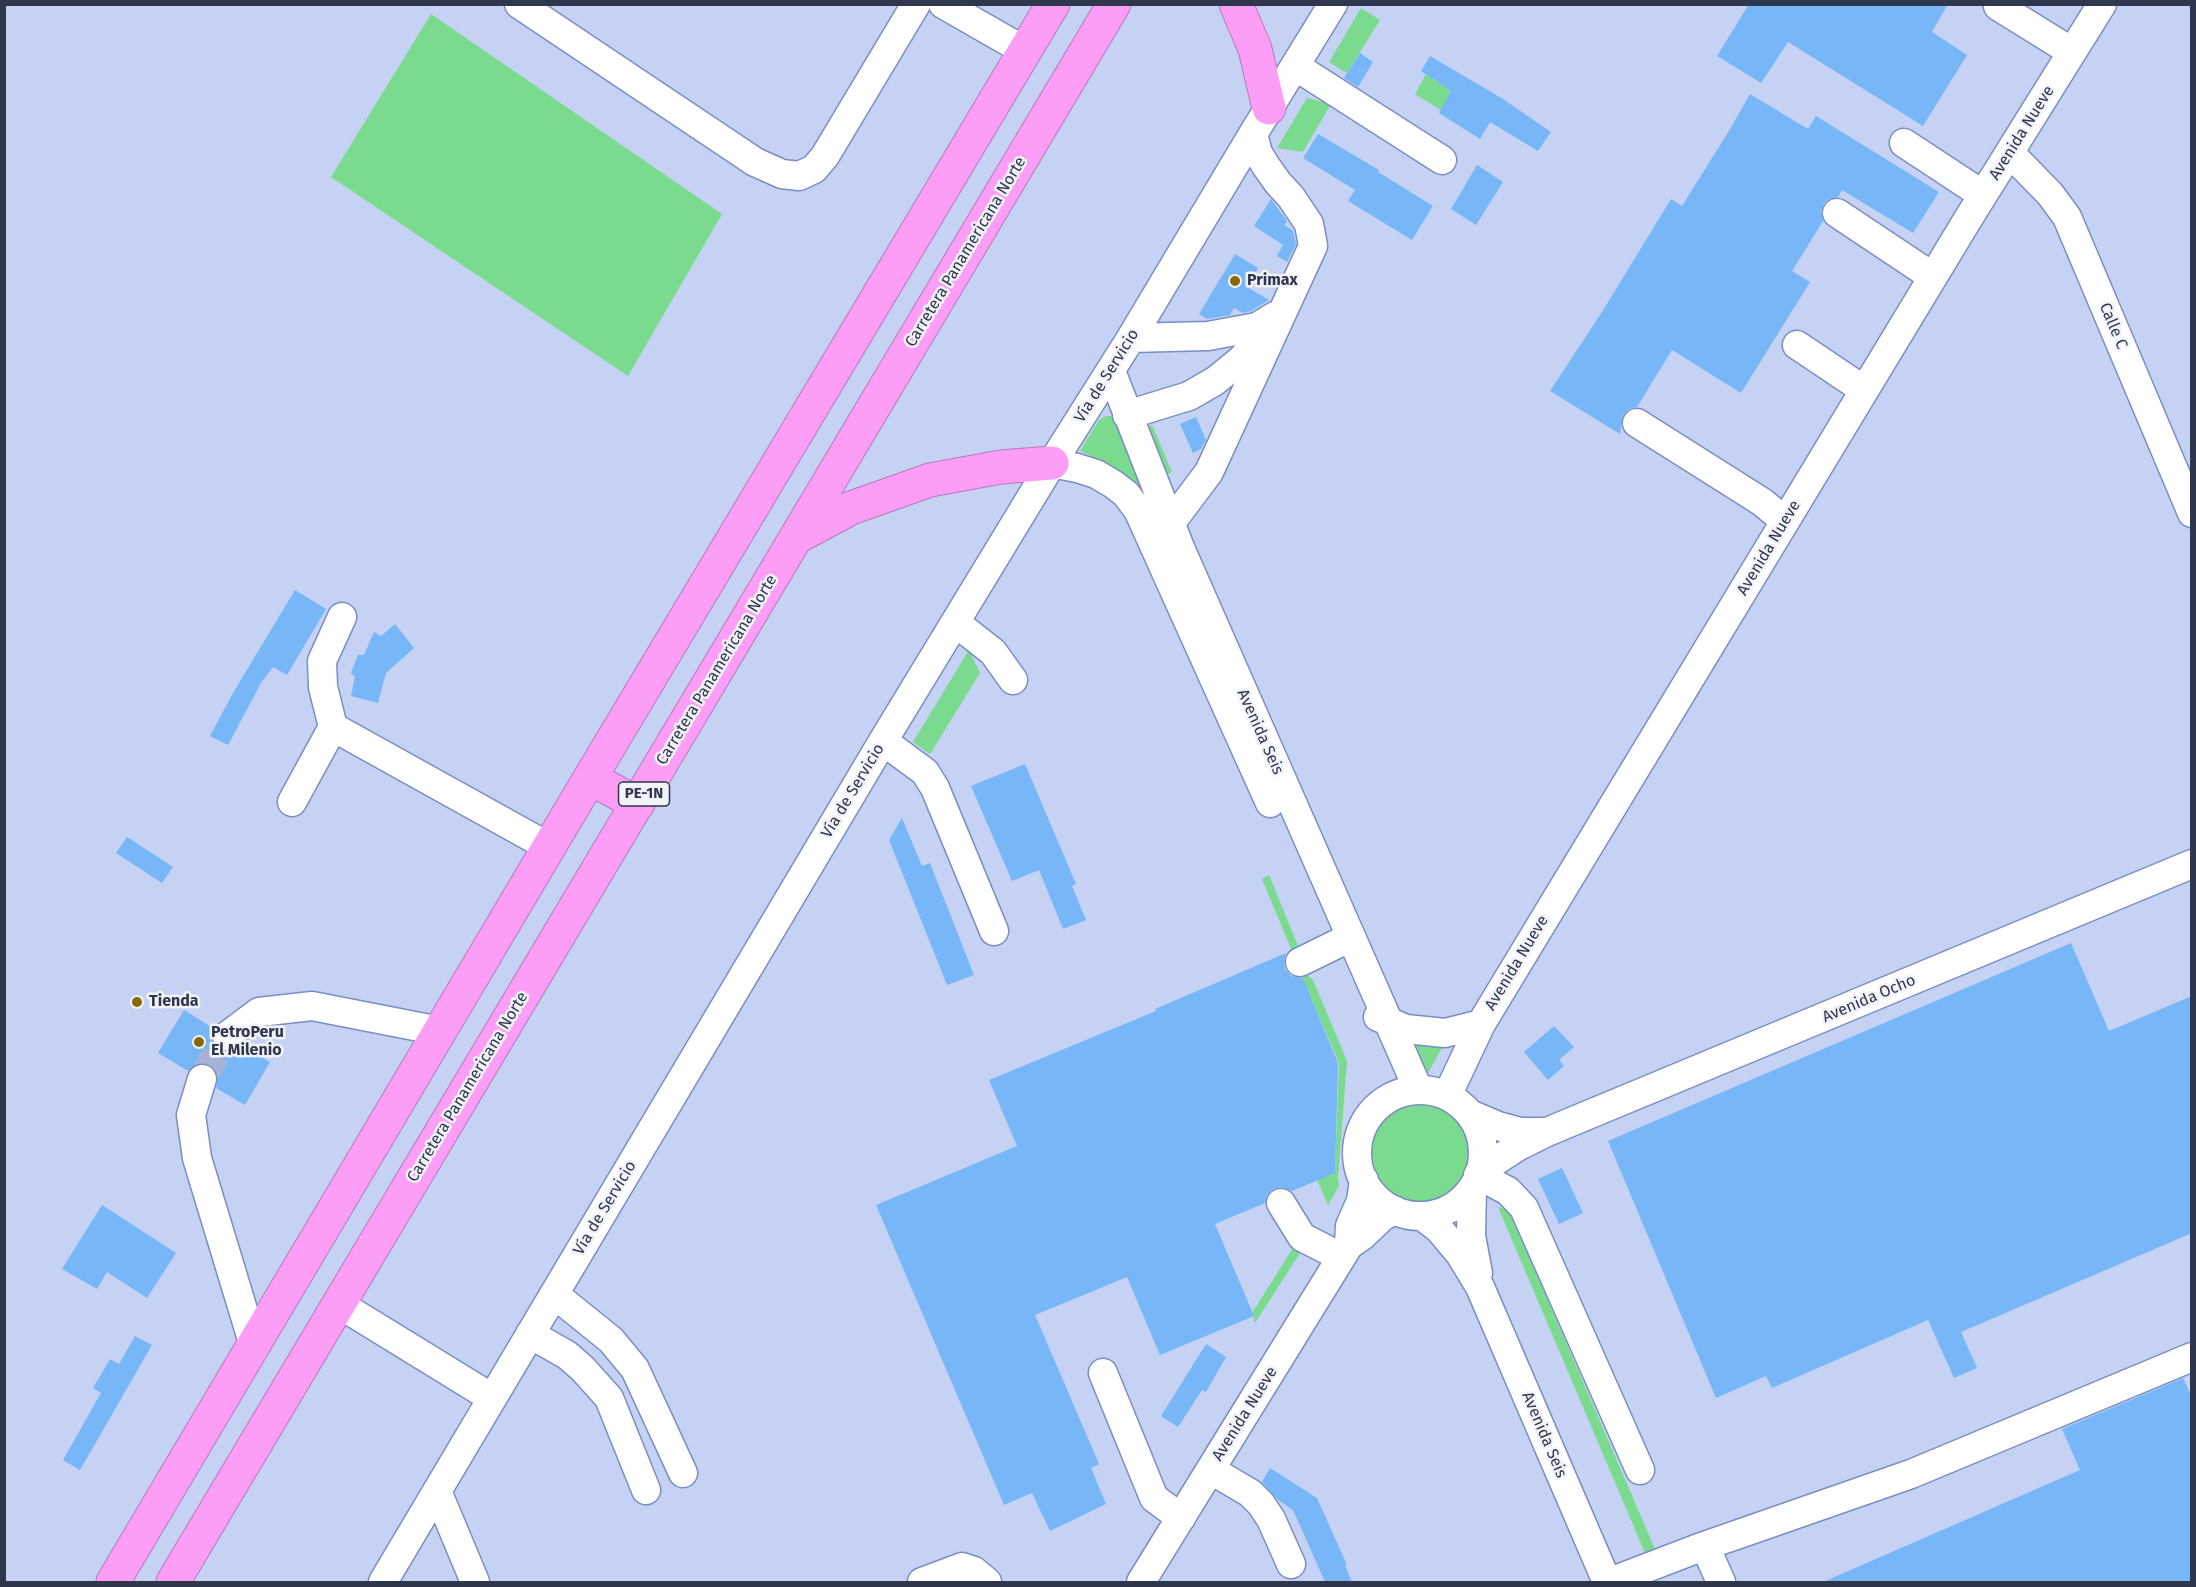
<!DOCTYPE html>
<html>
<head>
<meta charset="utf-8">
<style>
	body { margin:0 }
	#map { position:relative; width:2196px; height:1587px; overflow:hidden; background:#c5d2f4; font-family:"Fira Sans",sans-serif }
	canvas { display:block }
	.frame { position:absolute; inset:0; border:6px solid #2f374d; pointer-events:none }
</style>
</head>
<body>
<div id="map">
<canvas width="2196" height="1587"></canvas>
<div class="frame"></div>
</div>
<script>
const context = document.querySelector('canvas').getContext('2d');
context.lineJoin = 'round';
function fill(path, color) { context.fillStyle = color; context.fill(path, 'evenodd'); }
const poly = rows => new Path2D(rows.map(r => 'M' + r).join(''));
function trace(path, color, width, dash) { context.strokeStyle = color; context.lineWidth = width; context.lineCap = dash ? 'butt' : 'round'; context.setLineDash(dash || []); context.stroke(path); }
function drawText(font, color, halo, rows, align = 'center') {
  context.font = font + ' "Fira Sans",sans-serif'; context.lineWidth = 5; context.setLineDash([]); context.textBaseline = 'middle'; context.strokeStyle = halo; context.fillStyle = color; for (const [text, x, y, turn = 0] of rows) {
    context.save(); context.translate(x, y); context.rotate((+turn || 0) * Math.PI / 180); context.textAlign = isNaN(turn) ? turn : align; if (halo) context.strokeText(text, 0, 0); context.fillText(text, 0, 0); context.restore();
  }
}
fill(poly([
	[1361,8,1380,20,1347,73,1329,62],
	[431,14,722,214,628,376,331,177],
	[1426,74,1451,91,1441,110,1415,94],
	[1307,98,1331,104,1303,152,1277,148],
	[1106,416,1112,416,1116,421,1155,507,1116,470,1100,460,1080,451,1099,420],
	[1152,425,1172,472,1164,476,1145,428],
	[969,650,980,673,930,754,913,742],
	[1269,875,1298,946,1292,951,1262,879],
	[1306,974,1313,980,1347,1061,1338,1177,1339,1186,1328,1205,1317,1180,1335,1173,1339,1063,1302,976],
	[1410,1043,1429,1046,1443,1046,1427,1075],
	'1370 1151a51 51 0 1 1 102 0a51 51 0 1 1-102 0Z',
	[1498,1207,1509,1210,1655,1549,1645,1553],
	[1293,1248,1300,1253,1255,1323,1252,1313]
]), '#7ada8e');
fill(poly([
	[1749,4,1948,4,1932,32,1967,55,1923,126,1788,42,1761,83,1717,56],
	[1360,53,1373,62,1358,87,1344,78],
	[1430,56,1503,99,1551,132,1538,151,1490,122,1480,139,1439,113,1451,91,1421,71],
	[1750,94,1808,129,1816,116,1939,192,1913,233,1842,190,1838,197,1829,199,1824,203,1821,211,1823,221,1792,271,1810,282,1741,393,1672,350,1637,407,1629,409,1623,415,1620,434,1550,391,1602,312,1671,199,1682,206,1732,126],
	[1318,134,1379,170,1378,172,1433,206,1412,240,1348,201,1355,190,1303,158],
	[1477,165,1503,182,1476,225,1451,209],
	[1271,199,1287,221,1284,225,1293,231,1296,244,1287,262,1277,256,1283,245,1254,226],
	[1235,254,1258,268,1247,287,1269,300,1251,311,1243,313,1234,308,1230,315,1207,319,1199,314],
	[1196,417,1206,440,1201,449,1193,453,1180,424],
	[295,590,326,609,287,675,273,667,261,683,228,745,210,736,233,693],
	[395,624,414,648,386,673,378,703,351,696,355,677,351,673,358,655,364,655,374,632,381,636],
	[1025,764,1076,884,1072,886,1086,920,1063,929,1039,870,1012,881,971,786],
	[902,818,922,866,930,863,974,975,947,985,889,840],
	[127,837,173,867,162,883,116,853],
	[2071,943,2109,1031,2192,996,2192,1233,1961,1332,1977,1368,1954,1378,1928,1320,1772,1388,1766,1376,1716,1398,1608,1141],
	[1286,953,1284,960,1285,969,1291,976,1303,978,1338,1063,1335,1173,1292,1191,1281,1187,1273,1189,1267,1195,1265,1203,1215,1224,1254,1316,1160,1355,1127,1277,1035,1315,1099,1464,1091,1468,1106,1504,1050,1531,1032,1493,1004,1505,876,1205,1017,1146,989,1080,1156,1011,1155,1009],
	[184,1010,213,1028,211,1039,214,1045,220,1051,230,1052,242,1045,270,1062,245,1105,216,1088,218,1075,214,1067,207,1063,198,1063,188,1071,158,1053],
	[1554,1026,1574,1047,1559,1060,1564,1066,1548,1080,1524,1052],
	[1562,1168,1583,1213,1559,1224,1538,1179],
	[102,1205,176,1253,147,1298,107,1272,97,1289,62,1269],
	[135,1336,152,1345,80,1470,63,1460,101,1393,93,1388,110,1359,119,1364],
	[1206,1344,1226,1357,1206,1392,1202,1390,1178,1427,1161,1416],
	[2183,1378,2192,1397,2192,1582,1823,1582,2080,1470,2062,1429],
	[1270,1468,1317,1498,1347,1565,1345,1566,1352,1582,1325,1582,1293,1510,1278,1500,1262,1482]
]), '#77b7f7');
trace(poly([
	[202,1079,227,1036]
]), '#a7b3d3', 28, [28, 14]);
const minor = poly([
	[519,4,755,162,782,174,799,176,814,169,825,156,916,4],
	[943,4,1025,51],
	[1998,6,2072,52],
	[1295,66,1442,160],
	[1904,143,1983,195],
	[2010,153,2050,194,2067,217,2192,513],
	[1837,213,1933,277],
	[1131,338,1208,336,1235,331,1257,327,1275,316],
	[1797,345,1864,390],
	[1111,371,1181,550,1418,1089],
	[1127,415,1189,396,1215,381,1242,359,1264,334],
	[1637,423,1762,502,1785,521],
	[1052,463,1077,468,1096,474,1113,484,1126,494,1138,510,1270,803],
	[1170,524,1209,472,1313,246,1309,224,1291,197,1278,183,1266,166,1258,153,1253,134],
	[956,623,993,652,1013,680],
	[333,727,549,847],
	[883,741,925,772,935,788,994,931],
	[292,802,333,727,323,687,322,661,342,617],
	[1300,962,1351,937],
	[1378,1017,1406,1029,1445,1033,1481,1024],
	[227,1036,259,1012,312,1006,440,1031],
	[202,1079,191,1115,197,1158,254,1346],
	'1357 1153a63 63 0 1 1 126 0a63 63 0 1 1-126 0Z',
	[1447,1096,1481,1024,1968,219,2102,4],
	[1470,1114,1498,1126,1520,1132,1547,1132],
	[1480,1171,1517,1147,1547,1132,2192,864],
	[1478,1175,1508,1191,1524,1208,1640,1470],
	[1472,1189,1471,1236,1478,1273],
	[1281,1203,1302,1237,1341,1257],
	[1422,1216,1439,1229,1460,1254,1480,1287,1607,1582],
	[1349,1245,1350,1226,1361,1201,1364,1180],
	[554,1294,611,1340,635,1369,683,1473],
	[339,1304,492,1398],
	[530,1334,567,1355,583,1369,609,1398,646,1490],
	[1103,1373,1154,1498,1181,1518],
	[1211,1470,1250,1493,1261,1504,1271,1519,1291,1564],
	[437,1491,475,1582],
	[1705,1546,1721,1582],
	[383,1582,883,741,1052,463,1131,338,1253,134,1333,4],
	[922,1582,962,1567,974,1571,987,1582],
	[1141,1582,1349,1245,1362,1236,1382,1217,1394,1210],
	[1610,1582,1696,1549,1911,1474,2192,1357]
]);
const highway = poly([
	[1236,4,1255,49,1269,108],
	[797,537,851,508,930,480,1001,467,1052,463],
	[590,778,638,804],
	[113,1582,590,778,1053,4],
	[173,1582,1114,4]
]);
trace(minor, '#7b8ec3', 31);
trace(highway, '#b57abb', 35);
trace(minor, '#fff', 28);
trace(highway, '#fd9ef6', 33);
for (const [x, y, r, color] of [
	[1235,281,6,"#866903"],
	[137,1002,6,"#866903"],
	[199,1042,6,"#866903"]
]) { const dot = new Path2D(); dot.arc(x, y, r, 0, 2 * Math.PI); context.fillStyle = color; context.fill(dot); trace(dot, '#f1f3f9', 2); }
for (const [x, y, w] of [
	[644,794,51]
]) { const box = new Path2D(); box.roundRect(x - w / 2, y - 12, w, 24, 4.5); context.fillStyle = '#f1f3f9'; context.fill(box); trace(box, '#2f374d', 1.5); }
drawText('bold 15px', '#2f374d', null, [
	["PE-1N",644,794]
]);
drawText('16px', '#2f374d', '#f1f3f9', [
	["Avenida Nueve",2022,133,-58],
	["Carretera Panamericana Norte",966,252,-59],
	["Calle C",2113,326,67],
	["Vía de Servicio",1107,376,-58],
	["Avenida Nueve",1769,548,-59],
	["Carretera Panamericana Norte",717,670,-59],
	["Avenida Seis",1260,732,66],
	["Vía de Servicio",853,791,-59],
	["Avenida Nueve",1517,963,-59],
	["Avenida Ocho",1869,999,-23],
	["Carretera Panamericana Norte",468,1087,-59],
	["Vía de Servicio",605,1208,-59],
	["Avenida Nueve",1245,1414,-58],
	["Avenida Seis",1544,1435,67]
]);
drawText('bold 16px', '#2f374d', '#f1f3f9', [
	["Primax",1247,281],
	["Tienda",149,1002],
	["PetroPeru",211,1033],
	["El Milenio",211,1051]
], 'left');
</script>
</body>
</html>
